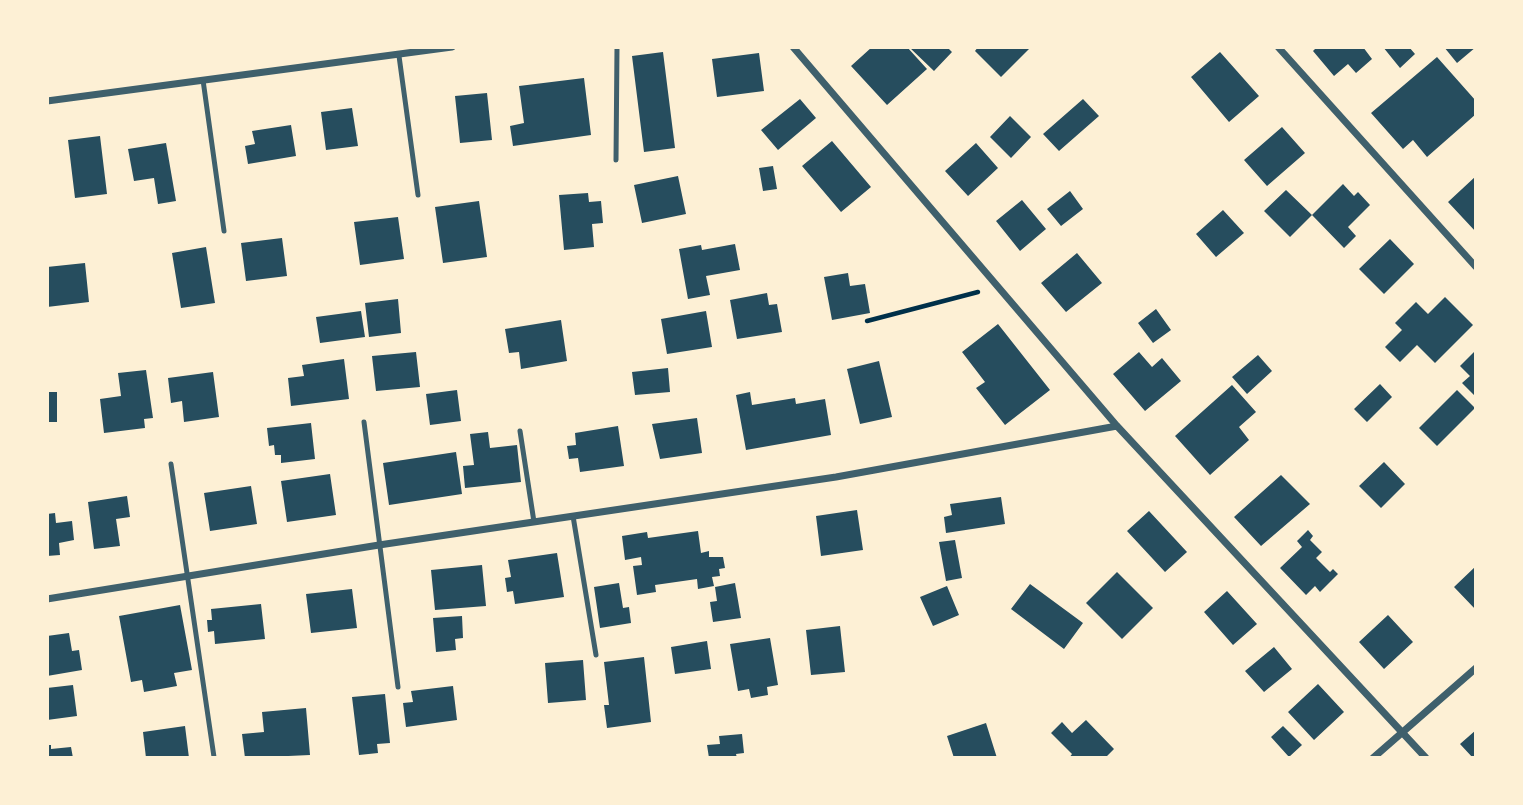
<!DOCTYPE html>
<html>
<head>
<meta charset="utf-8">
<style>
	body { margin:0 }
	#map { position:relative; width:1523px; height:805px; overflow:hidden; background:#fdf0d5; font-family:Manrope,sans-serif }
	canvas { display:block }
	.frame { position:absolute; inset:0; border:49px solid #fdf0d5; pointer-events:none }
</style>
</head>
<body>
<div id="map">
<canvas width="1523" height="805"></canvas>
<div class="frame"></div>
</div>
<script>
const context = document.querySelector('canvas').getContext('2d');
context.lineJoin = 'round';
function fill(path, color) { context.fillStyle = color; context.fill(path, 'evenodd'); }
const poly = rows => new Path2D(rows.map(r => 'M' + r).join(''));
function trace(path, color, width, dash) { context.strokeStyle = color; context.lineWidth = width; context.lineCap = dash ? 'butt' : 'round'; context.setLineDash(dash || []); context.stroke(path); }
fill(poly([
	[872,47,907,47,927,69,887,105,851,66],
	[909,47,947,47,952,52,934,71],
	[978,47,1027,47,1029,49,1001,77,975,51],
	[1317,47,1363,47,1372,59,1356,73,1348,64,1334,76,1313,51],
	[1383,47,1409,47,1415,54,1400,68],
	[1444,47,1476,47,1457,63],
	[663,52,675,148,644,152,632,56],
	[1220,52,1259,96,1229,122,1191,77],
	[759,53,764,91,717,97,712,59],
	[1437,57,1476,101,1476,114,1427,157,1413,140,1403,149,1371,113],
	[584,78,591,135,513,146,510,126,524,123,519,86],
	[487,93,492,140,460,143,455,96],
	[800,99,816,118,778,150,761,130],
	[1083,99,1099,116,1059,151,1043,134],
	[352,108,358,146,326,150,321,112],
	[1010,116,1031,137,1011,158,990,137],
	[291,125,296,156,248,164,245,146,255,144,252,131],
	[1282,127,1305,153,1267,186,1244,160],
	[100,136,107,194,75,198,68,140],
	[832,141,871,187,841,212,802,166],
	[166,143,176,201,158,204,154,178,134,181,128,149],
	[976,143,998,168,968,196,945,171],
	[773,166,777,189,763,191,759,168],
	[678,176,686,214,642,223,634,185],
	[1476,176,1476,232,1448,202],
	[1343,184,1354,196,1358,192,1370,205,1348,227,1356,236,1344,248,1312,215,1290,237,1264,211,1286,190,1312,215],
	[1070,191,1083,209,1061,226,1047,209],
	[588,193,589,202,601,201,603,223,592,224,594,247,564,250,559,195],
	[1022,200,1046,229,1020,251,996,221],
	[479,201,487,257,443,263,435,207],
	[1223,210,1244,233,1216,257,1196,234],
	[398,217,404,259,360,265,354,222],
	[282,238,287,276,246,281,241,243],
	[1390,239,1414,264,1384,294,1359,269],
	[735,244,740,270,706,276,710,295,688,299,679,249,701,245,702,250],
	[206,247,215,303,181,308,172,253],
	[1077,253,1102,283,1066,312,1041,283],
	[85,263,89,302,47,307,47,267],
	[848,273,850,286,865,284,870,313,832,320,824,277],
	[767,293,769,305,777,304,782,332,737,339,730,300],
	[1445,297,1473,325,1435,363,1417,345,1400,362,1385,347,1402,330,1395,323,1416,302,1428,314],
	[398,299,401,333,369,337,365,303],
	[1156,309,1171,330,1153,343,1138,323],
	[361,311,365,337,320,343,316,317],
	[706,311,712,347,667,354,661,319],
	[561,320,567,361,521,369,519,352,509,353,505,329],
	[998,324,1050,390,1005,425,976,388,985,382,962,352],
	[1476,350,1476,397,1462,383,1470,376,1460,366],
	[416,352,420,387,376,391,372,356],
	[1139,352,1152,367,1162,358,1181,381,1145,411,1113,374],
	[1258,355,1272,371,1247,394,1232,377],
	[344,359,349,399,291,406,288,378,304,376,302,365],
	[879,361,892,417,860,424,847,369],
	[668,368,670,392,635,395,632,372],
	[146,370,153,418,144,419,145,428,104,433,100,399,121,396,118,373],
	[213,372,219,417,184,422,182,401,171,403,168,378],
	[1380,384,1392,397,1367,422,1354,409],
	[1232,385,1256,412,1239,427,1249,440,1210,475,1175,436],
	[457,390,461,421,430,425,426,394],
	[1457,390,1475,408,1437,446,1419,428],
	[47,392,57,392,57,422,47,422],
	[750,392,752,405,795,398,796,404,825,399,831,435,746,450,736,395],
	[697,418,702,453,660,459,652,424],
	[311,423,315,459,281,463,281,455,275,455,274,445,269,446,267,428],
	[618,426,624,466,580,472,578,458,569,459,567,446,576,445,575,433],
	[488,432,490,448,517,445,521,482,465,488,463,466,474,465,470,434],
	[456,452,462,494,389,505,383,463],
	[1384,462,1405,484,1381,508,1359,486],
	[330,474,336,515,287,522,281,481],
	[1281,475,1310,504,1261,546,1234,517],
	[251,486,257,524,210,531,204,493],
	[127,496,130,517,116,519,120,546,94,549,88,502],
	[1001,497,1005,524,946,533,944,517,952,515,950,504],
	[857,510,863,550,821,556,816,516],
	[1149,511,1187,552,1165,572,1127,531],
	[55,513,56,523,72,521,74,540,59,543,60,555,47,556,47,514],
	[1308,530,1313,536,1310,540,1322,552,1316,558,1330,572,1333,569,1338,574,1320,592,1315,586,1306,595,1280,568,1302,547,1297,541],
	[698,531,701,553,709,551,709,557,723,557,725,568,719,569,720,576,712,577,714,586,698,589,697,579,655,585,656,592,637,595,633,566,642,565,641,557,625,560,622,536,647,532,648,538],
	[955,540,962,578,946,581,939,542],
	[557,553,564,597,515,604,513,591,507,592,505,578,511,577,508,560],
	[482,565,486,606,435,610,431,570],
	[1476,566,1476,610,1454,587],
	[1117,572,1153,608,1122,639,1086,603],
	[619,583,623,608,629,607,631,623,600,628,594,587],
	[735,583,741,618,713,622,710,602,717,601,715,587],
	[1030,584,1083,623,1064,649,1011,609],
	[947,586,959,615,933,626,920,597],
	[352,589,357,628,311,633,306,594],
	[1227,591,1257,624,1233,645,1204,612],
	[261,604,265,639,215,644,214,631,208,632,207,620,212,620,211,609],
	[180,605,192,670,174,673,177,686,144,692,142,680,131,682,119,616],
	[1388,615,1413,642,1384,669,1359,642],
	[462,616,463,638,455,639,456,650,436,652,433,618],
	[840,626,845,672,811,675,806,630],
	[69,633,72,651,79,650,82,670,47,676,47,636],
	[770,638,778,685,767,687,768,695,751,698,749,689,738,691,730,644],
	[707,641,711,669,675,674,671,647],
	[1274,647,1292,669,1264,692,1245,671],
	[644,657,651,722,607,728,604,705,609,705,604,662],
	[583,660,586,700,548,703,545,663],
	[1318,684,1344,712,1314,740,1288,712],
	[73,685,77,716,47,720,47,688],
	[453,686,457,720,406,727,403,703,413,702,411,691],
	[385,694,390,743,377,744,378,753,359,755,352,697],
	[306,708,310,755,245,758,242,734,264,732,262,712],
	[1086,720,1114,749,1105,758,1069,758,1072,754,1051,733,1062,722,1072,733],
	[986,723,997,758,954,758,947,736],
	[185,726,189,758,146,758,143,732],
	[1283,726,1302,745,1289,757,1271,737],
	[1476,730,1476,758,1473,758,1460,744],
	[742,734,744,753,736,754,737,758,709,758,707,745,720,744,719,736],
	[47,745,51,745,51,749,71,747,73,758,47,758]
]), '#264d5e');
trace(poly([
	[867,321,978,292]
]), '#003049', 4.5);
trace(poly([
	[399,56,418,195],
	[203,80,224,231],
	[616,160,617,47],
	[364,422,398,687],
	[520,431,534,522],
	[171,464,214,757],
	[573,516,596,655]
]), '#3f606c', 5);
trace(poly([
	[793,47,1117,426,1426,758],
	[1278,47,1476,267],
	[47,101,452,47],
	[47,599,379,545,836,477,1117,426],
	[1373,758,1476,668]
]), '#3f606c', 7);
</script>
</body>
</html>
